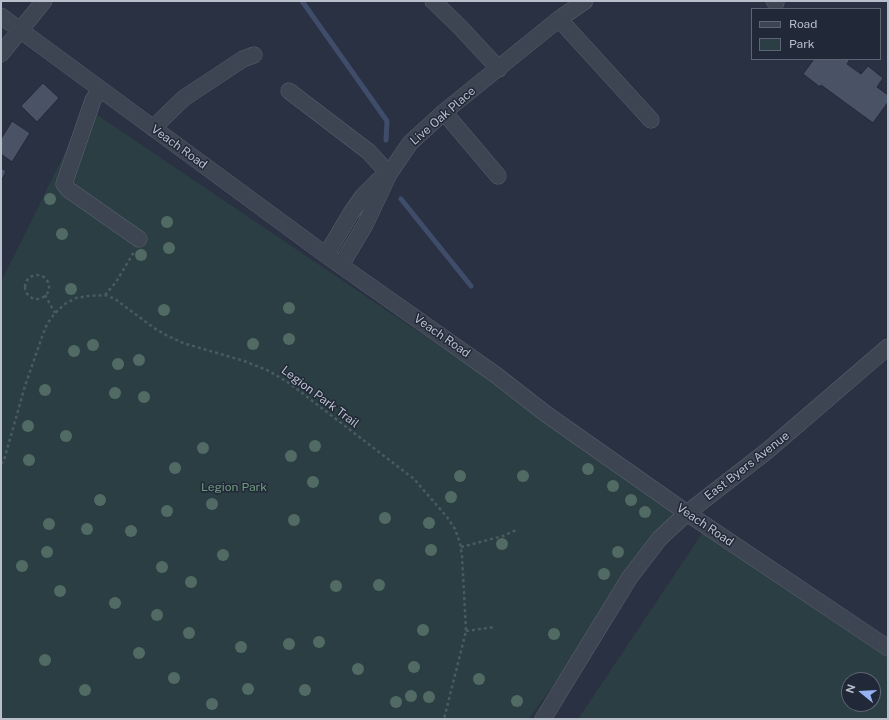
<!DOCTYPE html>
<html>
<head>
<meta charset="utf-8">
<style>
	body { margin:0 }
	#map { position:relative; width:889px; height:720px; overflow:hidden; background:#293142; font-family:"Public Sans",sans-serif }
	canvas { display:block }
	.frame { position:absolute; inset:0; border:2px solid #babfcc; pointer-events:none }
	.legend { position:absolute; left:751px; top:8px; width:130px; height:52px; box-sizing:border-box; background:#212837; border:1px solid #5e6473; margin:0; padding:5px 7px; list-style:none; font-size:12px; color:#babfcc }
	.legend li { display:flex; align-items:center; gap:8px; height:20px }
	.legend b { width:20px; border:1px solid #5e6473 }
	.north { position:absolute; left:841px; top:672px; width:40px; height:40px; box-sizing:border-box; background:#212837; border:1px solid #5e6473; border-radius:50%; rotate:288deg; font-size:11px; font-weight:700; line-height:16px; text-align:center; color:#babfcc }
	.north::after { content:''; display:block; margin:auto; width:14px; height:18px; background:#97b2f3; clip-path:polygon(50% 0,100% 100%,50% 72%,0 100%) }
</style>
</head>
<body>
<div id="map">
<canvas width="889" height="720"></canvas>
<div class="frame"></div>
<ul class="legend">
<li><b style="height:5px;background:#3d4452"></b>Road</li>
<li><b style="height:11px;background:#2b3e43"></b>Park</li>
</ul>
<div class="north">N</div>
</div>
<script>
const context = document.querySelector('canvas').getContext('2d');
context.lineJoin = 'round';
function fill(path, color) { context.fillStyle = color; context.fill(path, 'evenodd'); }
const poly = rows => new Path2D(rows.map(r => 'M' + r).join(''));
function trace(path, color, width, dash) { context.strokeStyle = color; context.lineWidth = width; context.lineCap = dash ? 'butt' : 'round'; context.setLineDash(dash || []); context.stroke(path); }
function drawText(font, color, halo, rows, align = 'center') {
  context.font = font + ' "Public Sans",sans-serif'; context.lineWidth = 3; context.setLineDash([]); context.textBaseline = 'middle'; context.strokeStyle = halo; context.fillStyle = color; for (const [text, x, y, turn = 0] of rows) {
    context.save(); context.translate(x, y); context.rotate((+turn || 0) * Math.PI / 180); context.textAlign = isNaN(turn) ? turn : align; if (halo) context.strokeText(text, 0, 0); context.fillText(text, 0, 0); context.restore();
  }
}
fill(poly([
	[87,108,687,513,630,577,529,719,1,719,1,282],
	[707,526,888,645,888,719,578,719],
	[849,680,873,680,873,704,849,704]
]), '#2b3e43');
trace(poly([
	[302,1,387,121,386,140],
	[401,199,471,286]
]), '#3f4d6a', 5);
const building = poly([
	[814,59,850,59,847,64,861,74,868,66,883,78,877,87,888,95,888,102,873,123,821,85,820,87,803,74,814,59],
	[43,83,59,98,37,122,21,106,43,83],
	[12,121,30,133,12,162,1,154,1,139,12,121],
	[1,168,6,171,1,182,1,168]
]);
fill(building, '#4a5366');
trace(building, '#232a39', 1);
const minor = poly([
	[433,1,460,27,499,69],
	[774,1,776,3],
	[1,16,326,255,496,375,546,414,687,513,888,648],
	[559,19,651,120],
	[1,54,44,1],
	[100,89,93,100,64,184,69,190,139,239],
	[289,91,369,152,389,174,378,181,363,196,351,213,326,255],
	[444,112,498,176],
	[153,128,184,98,243,59,254,55],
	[341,265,365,225,389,174,410,143,444,112,559,19,585,1],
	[543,719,630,577,660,538,687,513,767,451,888,347]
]);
trace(minor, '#5b616f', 17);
trace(poly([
	'25 287a12 12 0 1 1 24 0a12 12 0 1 1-24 0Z',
	[45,295,55,313],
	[105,295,116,282,134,252],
	[1,464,4,460,25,386,43,334,47,324,55,313,65,304,76,298,88,296,105,295,115,299,154,328,166,335,183,343,244,361,267,370,289,383,414,479,447,517,455,529,460,543,462,556,466,631,444,719],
	[461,547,503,536,516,530],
	[466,631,495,627]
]), '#495b60', 2.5, [3, 3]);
trace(minor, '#3d4452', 16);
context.fillStyle = '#516b64';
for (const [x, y] of [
	[50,199],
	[167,222],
	[62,234],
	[169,248],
	[141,255],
	[71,289],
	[289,308],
	[164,310],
	[289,339],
	[253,344],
	[93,345],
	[74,351],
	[139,360],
	[118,364],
	[45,390],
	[115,393],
	[144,397],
	[28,426],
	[66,436],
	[315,446],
	[203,448],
	[291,456],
	[29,460],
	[175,468],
	[588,469],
	[460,476],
	[523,476],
	[313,482],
	[613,486],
	[451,497],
	[100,500],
	[631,500],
	[212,504],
	[167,511],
	[645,512],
	[385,518],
	[294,520],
	[429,523],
	[49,524],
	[87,529],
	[131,531],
	[502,544],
	[431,550],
	[47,552],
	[618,552],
	[223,555],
	[22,566],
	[162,567],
	[604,574],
	[191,582],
	[379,585],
	[336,586],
	[60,591],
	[115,603],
	[157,615],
	[423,630],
	[189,633],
	[554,634],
	[319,642],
	[289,644],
	[241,647],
	[139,653],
	[45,660],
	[414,667],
	[358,669],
	[174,678],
	[479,679],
	[248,689],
	[85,690],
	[305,690],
	[411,696],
	[429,697],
	[517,701],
	[396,702],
	[212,704]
]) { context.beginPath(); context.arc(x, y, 6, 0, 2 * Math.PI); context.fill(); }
drawText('12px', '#babfcc', '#212837', [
	["Live Oak Place",443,116,-41],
	["Veach Road",179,147,36],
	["Veach Road",442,336,35],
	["Legion Park Trail",320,397,37],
	["East Byers Avenue",747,466,-38],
	["Veach Road",705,525,34]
]);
drawText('12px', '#729b80', '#212837', [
	["Legion Park",234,487]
]);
</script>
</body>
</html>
